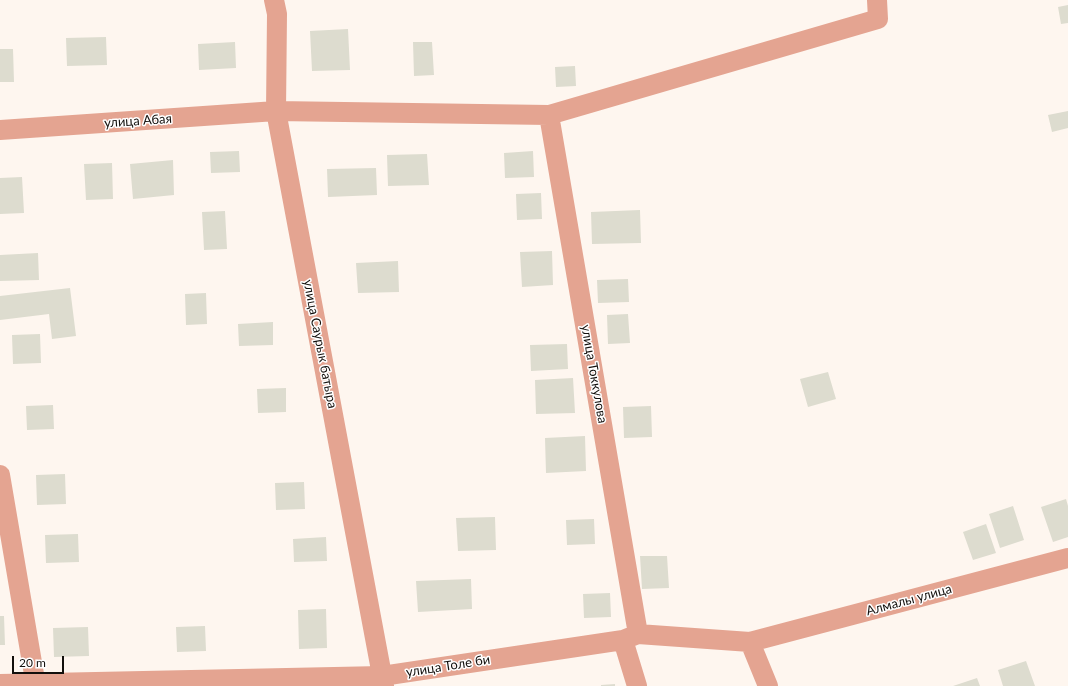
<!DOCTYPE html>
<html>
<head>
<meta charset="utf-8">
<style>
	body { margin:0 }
	#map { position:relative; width:1068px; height:686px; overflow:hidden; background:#fef6ef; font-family:Lato,sans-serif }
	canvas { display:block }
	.scale { position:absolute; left:12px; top:656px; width:52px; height:18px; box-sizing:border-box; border:2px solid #120f0c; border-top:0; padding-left:5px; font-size:12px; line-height:14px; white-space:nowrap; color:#120f0c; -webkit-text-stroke:3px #fff; paint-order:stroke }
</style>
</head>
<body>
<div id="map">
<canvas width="1068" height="686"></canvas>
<div class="scale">20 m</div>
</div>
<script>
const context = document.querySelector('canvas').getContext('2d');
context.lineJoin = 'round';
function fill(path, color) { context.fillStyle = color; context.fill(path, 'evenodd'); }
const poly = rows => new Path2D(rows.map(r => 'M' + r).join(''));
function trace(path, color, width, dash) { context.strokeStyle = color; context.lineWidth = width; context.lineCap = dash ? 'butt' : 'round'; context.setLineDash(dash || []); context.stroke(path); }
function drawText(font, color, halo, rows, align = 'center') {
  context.font = font + ' Lato,sans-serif'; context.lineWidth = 3; context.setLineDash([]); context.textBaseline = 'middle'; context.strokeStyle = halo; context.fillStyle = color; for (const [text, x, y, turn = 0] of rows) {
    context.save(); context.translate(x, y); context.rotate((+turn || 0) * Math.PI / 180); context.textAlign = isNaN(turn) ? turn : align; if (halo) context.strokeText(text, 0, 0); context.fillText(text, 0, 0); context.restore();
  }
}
fill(poly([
	[1068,5,1068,23,1061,24,1058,7],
	[348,29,350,70,312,71,310,31],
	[106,37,107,65,67,66,66,38],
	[235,42,236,68,199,70,198,44],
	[413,42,432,42,434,75,414,76],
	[0,49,13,49,14,82,0,82],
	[575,66,576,86,556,87,555,67],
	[1068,111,1068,128,1052,132,1048,115],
	[239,151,240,172,211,173,210,152],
	[533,151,534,177,505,178,504,153],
	[427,154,429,185,388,186,387,155],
	[173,160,174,195,133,199,130,164],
	[112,163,113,199,86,200,84,164],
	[376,168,377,195,328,197,327,169],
	[22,177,24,213,0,214,0,178],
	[541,193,542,219,517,220,516,194],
	[640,210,641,243,592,244,591,212],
	[225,211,227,249,204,250,202,212],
	[552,251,553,285,522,287,520,252],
	[38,253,39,280,0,281,0,255],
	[398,261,399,292,358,293,356,263],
	[628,279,629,302,598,303,597,280],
	[70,288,76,336,52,339,49,314,0,320,0,296],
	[206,293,207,324,186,325,185,294],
	[628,314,630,343,608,344,607,315],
	[273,322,273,345,239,346,238,324],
	[40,334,41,363,13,364,12,335],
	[567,344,568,369,531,371,530,345],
	[828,372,836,399,808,407,800,379],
	[573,378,575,413,536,414,535,380],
	[286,388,286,412,258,413,257,389],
	[53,405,54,429,27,430,26,406],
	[651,406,652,437,624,438,623,407],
	[585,436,586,471,546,473,545,438],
	[65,474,66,504,37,505,36,475],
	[304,482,305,509,276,510,275,483],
	[1066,499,1068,506,1068,537,1053,542,1041,507],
	[1013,506,1024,540,1000,548,989,514],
	[495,517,496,550,458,551,456,518],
	[594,519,595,544,567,545,566,520],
	[986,524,996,553,973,560,963,532],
	[78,534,79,562,46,563,45,535],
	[326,537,327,561,294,562,293,539],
	[640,556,667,556,669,588,642,589],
	[471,579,472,609,418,612,416,581],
	[610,593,611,617,584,618,583,594],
	[326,609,327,648,299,649,298,610],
	[0,616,4,616,5,645,0,645],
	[205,626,206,651,177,652,176,627],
	[88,627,89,656,54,657,53,628],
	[1026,661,1035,686,1003,686,998,670],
	[977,678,980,686,953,686],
	[615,684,615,686,601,686,601,685]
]), '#dddccf');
trace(poly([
	[274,0,277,14,276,111,384,686],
	[549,115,638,634],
	[0,130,276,111,549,115,878,19,877,0],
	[0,475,36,686],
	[623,640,637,686],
	[750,642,768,686],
	[0,684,382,676,623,640,638,634,750,642,1068,558]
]), '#e4a491', 20);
drawText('13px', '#120f0c', '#fff', [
	["улица Абая",138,121,-4],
	["улица Саурык батыра",320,344,79],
	["улица Токкулова",594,374,80],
	["Алмалы улица",909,600,-15],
	["улица Толе би",448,666,-9]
]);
</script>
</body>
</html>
